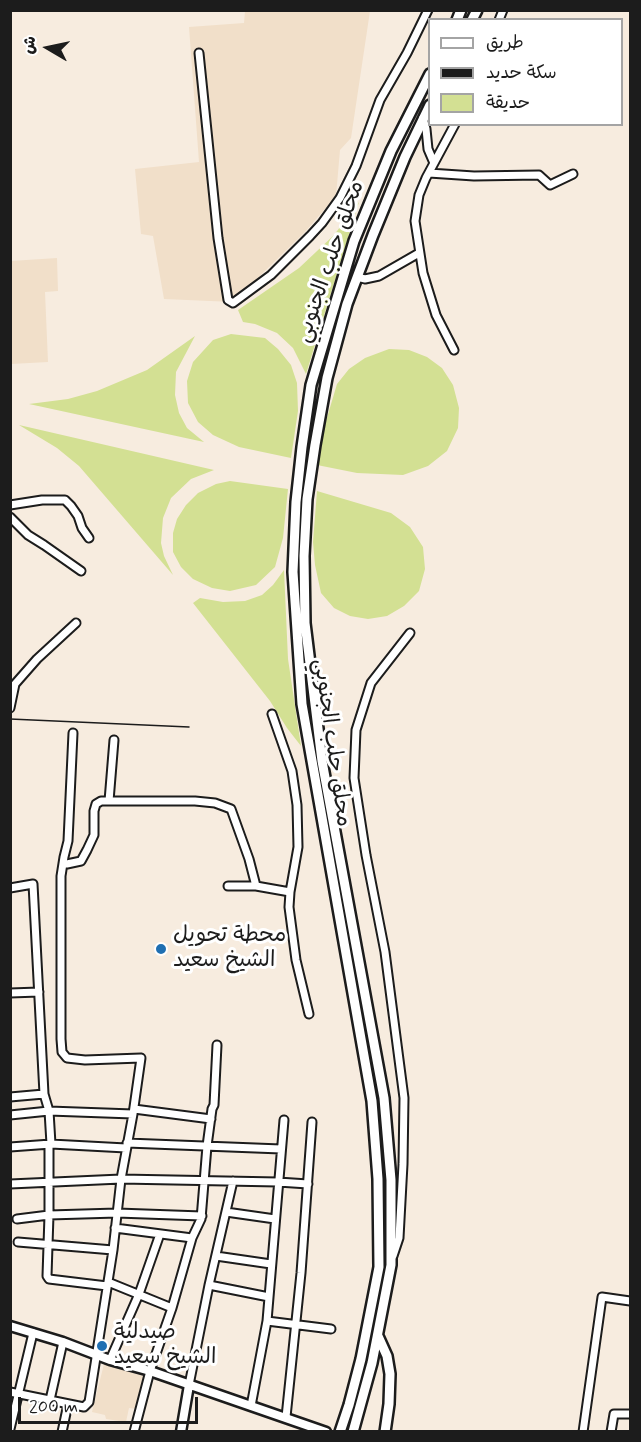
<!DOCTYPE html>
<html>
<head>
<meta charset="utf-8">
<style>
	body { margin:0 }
	#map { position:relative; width:641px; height:1442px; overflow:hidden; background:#f7ecdf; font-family:Mynerve,"Playpen Sans Arabic",sans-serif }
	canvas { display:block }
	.frame { position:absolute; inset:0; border:12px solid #1c1c1c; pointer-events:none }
	.legend { position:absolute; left:428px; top:18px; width:195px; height:108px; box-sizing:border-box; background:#fff; border:2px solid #a4a4a4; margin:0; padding:8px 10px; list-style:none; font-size:18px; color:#1c1c1c }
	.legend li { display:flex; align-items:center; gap:12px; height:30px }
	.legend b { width:30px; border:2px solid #a4a4a4 }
	.north { position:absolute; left:18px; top:18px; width:60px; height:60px; -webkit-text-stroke:4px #fff; paint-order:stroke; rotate:279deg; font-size:16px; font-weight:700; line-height:24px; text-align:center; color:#1c1c1c }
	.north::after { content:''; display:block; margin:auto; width:21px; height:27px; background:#1c1c1c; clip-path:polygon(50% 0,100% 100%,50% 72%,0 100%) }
	.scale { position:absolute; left:18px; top:1397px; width:180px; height:27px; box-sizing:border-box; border:3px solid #1c1c1c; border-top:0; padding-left:8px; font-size:18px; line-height:21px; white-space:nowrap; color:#1c1c1c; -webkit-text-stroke:4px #fff; paint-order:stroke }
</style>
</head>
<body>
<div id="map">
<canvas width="641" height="1442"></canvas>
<div class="frame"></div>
<ul class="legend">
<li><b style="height:8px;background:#fff"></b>طريق</li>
<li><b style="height:8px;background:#1c1c1c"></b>سكة حديد</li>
<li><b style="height:16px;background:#d3e093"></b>حديقة</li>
</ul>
<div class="north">ش</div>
<div class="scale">200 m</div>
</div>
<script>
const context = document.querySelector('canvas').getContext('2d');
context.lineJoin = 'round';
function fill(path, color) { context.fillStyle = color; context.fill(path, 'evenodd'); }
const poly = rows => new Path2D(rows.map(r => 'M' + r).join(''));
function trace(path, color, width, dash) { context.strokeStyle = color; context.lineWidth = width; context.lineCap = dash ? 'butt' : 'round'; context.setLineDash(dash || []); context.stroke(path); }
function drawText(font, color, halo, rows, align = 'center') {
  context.font = font + ' Mynerve,"Playpen Sans Arabic",sans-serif'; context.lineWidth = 6; context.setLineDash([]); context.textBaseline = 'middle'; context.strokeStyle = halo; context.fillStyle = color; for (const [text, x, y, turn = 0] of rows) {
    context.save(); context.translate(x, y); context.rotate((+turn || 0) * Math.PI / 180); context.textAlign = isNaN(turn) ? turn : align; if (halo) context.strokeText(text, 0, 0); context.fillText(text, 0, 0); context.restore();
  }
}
fill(poly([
	[245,11,370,11,351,138,340,150,336,196,305,232,233,302,164,299,153,236,141,234,135,169,199,162,189,27,244,23],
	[57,258,58,291,45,292,48,362,11,364,11,261],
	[104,1364,146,1377,137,1409,129,1408,126,1422,106,1419,105,1415,92,1412]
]), '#f1dfc9');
fill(poly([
	[359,202,306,374,293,348,277,333,255,324,243,322,238,310,299,268,334,235],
	[231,334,265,338,278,349,291,365,297,383,298,411,291,458,239,447,213,435,198,422,188,403,187,381,193,362,213,340],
	[195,336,176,372,175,395,179,413,187,428,204,442,29,404,68,399,97,391,147,370],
	[389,349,409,350,427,357,442,368,453,385,459,408,458,428,447,451,428,466,403,475,357,473,317,465,326,421,337,384,349,369,365,358],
	[19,425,214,470,191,479,171,498,163,518,161,543,164,556,173,575,79,466,57,448],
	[230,481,288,489,283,538,275,567,256,585,230,591,212,588,193,579,181,567,173,552,173,533,177,519,186,505,198,493,216,484],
	[317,491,391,513,410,527,423,547,425,569,419,591,404,606,387,616,368,619,350,616,334,608,321,593,315,565,313,542],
	[284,570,288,659,301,746,287,728,270,701,193,603,200,598,223,602,245,601,262,595,273,585]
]), '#d3e093');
const minor = poly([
	[499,20,503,10],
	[199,53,218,238,228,300,233,303,271,275,310,236,322,223,340,198,356,166,380,100,407,53,428,10],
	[423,118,426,129,428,149,434,163],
	[429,173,474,176,539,175,550,185,573,174],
	[357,277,365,279,379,276,419,253],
	[454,350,436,315,423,273,415,221,419,195,426,178,455,124],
	[10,505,42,500,65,500,71,506,78,516,82,528,89,538],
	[10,517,28,535,44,545,81,571],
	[10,708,15,684,37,659,76,623],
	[272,714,292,771,297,805,298,847,290,892,289,907,296,960,309,1014],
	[109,801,114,740],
	[63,864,67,864,81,861,87,850,94,835,94,811,96,804,101,801,195,801,215,803,231,809,249,859,256,886],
	[228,886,256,886,290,892],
	[10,888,33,884,44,1094,49,1111,51,1144],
	[10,993,39,992],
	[10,1097,44,1094],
	[134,1109,211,1119],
	[10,1115,49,1111,133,1114],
	[127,1143,281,1149],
	[49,1144,49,1215,47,1276,49,1279,107,1286],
	[10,1147,51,1144,126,1148],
	[10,1184,121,1179,278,1182,308,1184],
	[226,1212,275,1219],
	[17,1219,49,1215,117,1213,202,1216],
	[115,1228,192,1238],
	[18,1242,113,1250],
	[216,1256,271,1264],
	[393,1256,399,1238,403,1164,404,1098,385,952,366,855,354,778,356,730,371,683,410,633],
	[108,1282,172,1308],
	[209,1285,269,1297],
	[267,1321,331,1329],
	[110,1360,139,1294,160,1234],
	[189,1385,209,1285,233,1181],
	[10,1392,84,1407,89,1402,113,1250,121,1179,133,1114,141,1058,85,1060,67,1058,62,1052,61,1039,61,876,64,857,68,841,73,733],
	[50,1400,63,1342],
	[251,1406,267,1321,284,1120],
	[286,1417,301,1273,312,1122],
	[10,1429,33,1333],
	[62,1432,68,1404],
	[134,1432,150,1371,172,1308,192,1238,201,1219,207,1146,212,1109,214,1105,217,1045],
	[583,1432,602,1297,630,1301],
	[611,1432,614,1414,630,1414]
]);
const major = poly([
	[10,1326,63,1342,110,1360,150,1371,326,1432],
	[181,1432,189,1385]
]);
const highway = poly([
	[457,20,461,10],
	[472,20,477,10],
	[378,1336,387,1356,390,1374,389,1404,385,1432],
	[340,1432,349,1405,361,1359,379,1267,378,1179,372,1101,302,704,293,572,296,502,302,447,311,385,354,241,391,151,430,74],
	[353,1432,372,1363,391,1265,391,1180,384,1098,322,761,305,623,304,556,307,499,315,445,327,378,347,304,373,235,405,157,430,105]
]);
trace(minor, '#1c1c1c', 11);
trace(major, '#1c1c1c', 13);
trace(highway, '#1c1c1c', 14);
trace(minor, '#fff', 7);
trace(major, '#fff', 8);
trace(highway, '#fff', 9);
trace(poly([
	[10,719,189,727]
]), '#1c1c1c', 1.5);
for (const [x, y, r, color] of [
	[161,949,6,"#1f6fb2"],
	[102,1346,6,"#1f6fb2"]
]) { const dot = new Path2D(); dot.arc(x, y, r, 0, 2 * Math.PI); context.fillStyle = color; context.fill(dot); trace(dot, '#fff', 2); }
drawText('22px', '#1c1c1c', '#fff', [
	["محلق حلب الجنوبي",331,262,-71],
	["محلق حلب الجنوبي",331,743,82]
]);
drawText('22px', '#1c1c1c', '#fff', [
	["محطة تحويل",173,936],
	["الشيخ سعيد",173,961],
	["صيدلية",114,1333],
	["الشيخ سعيد",114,1358]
], 'left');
</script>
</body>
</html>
